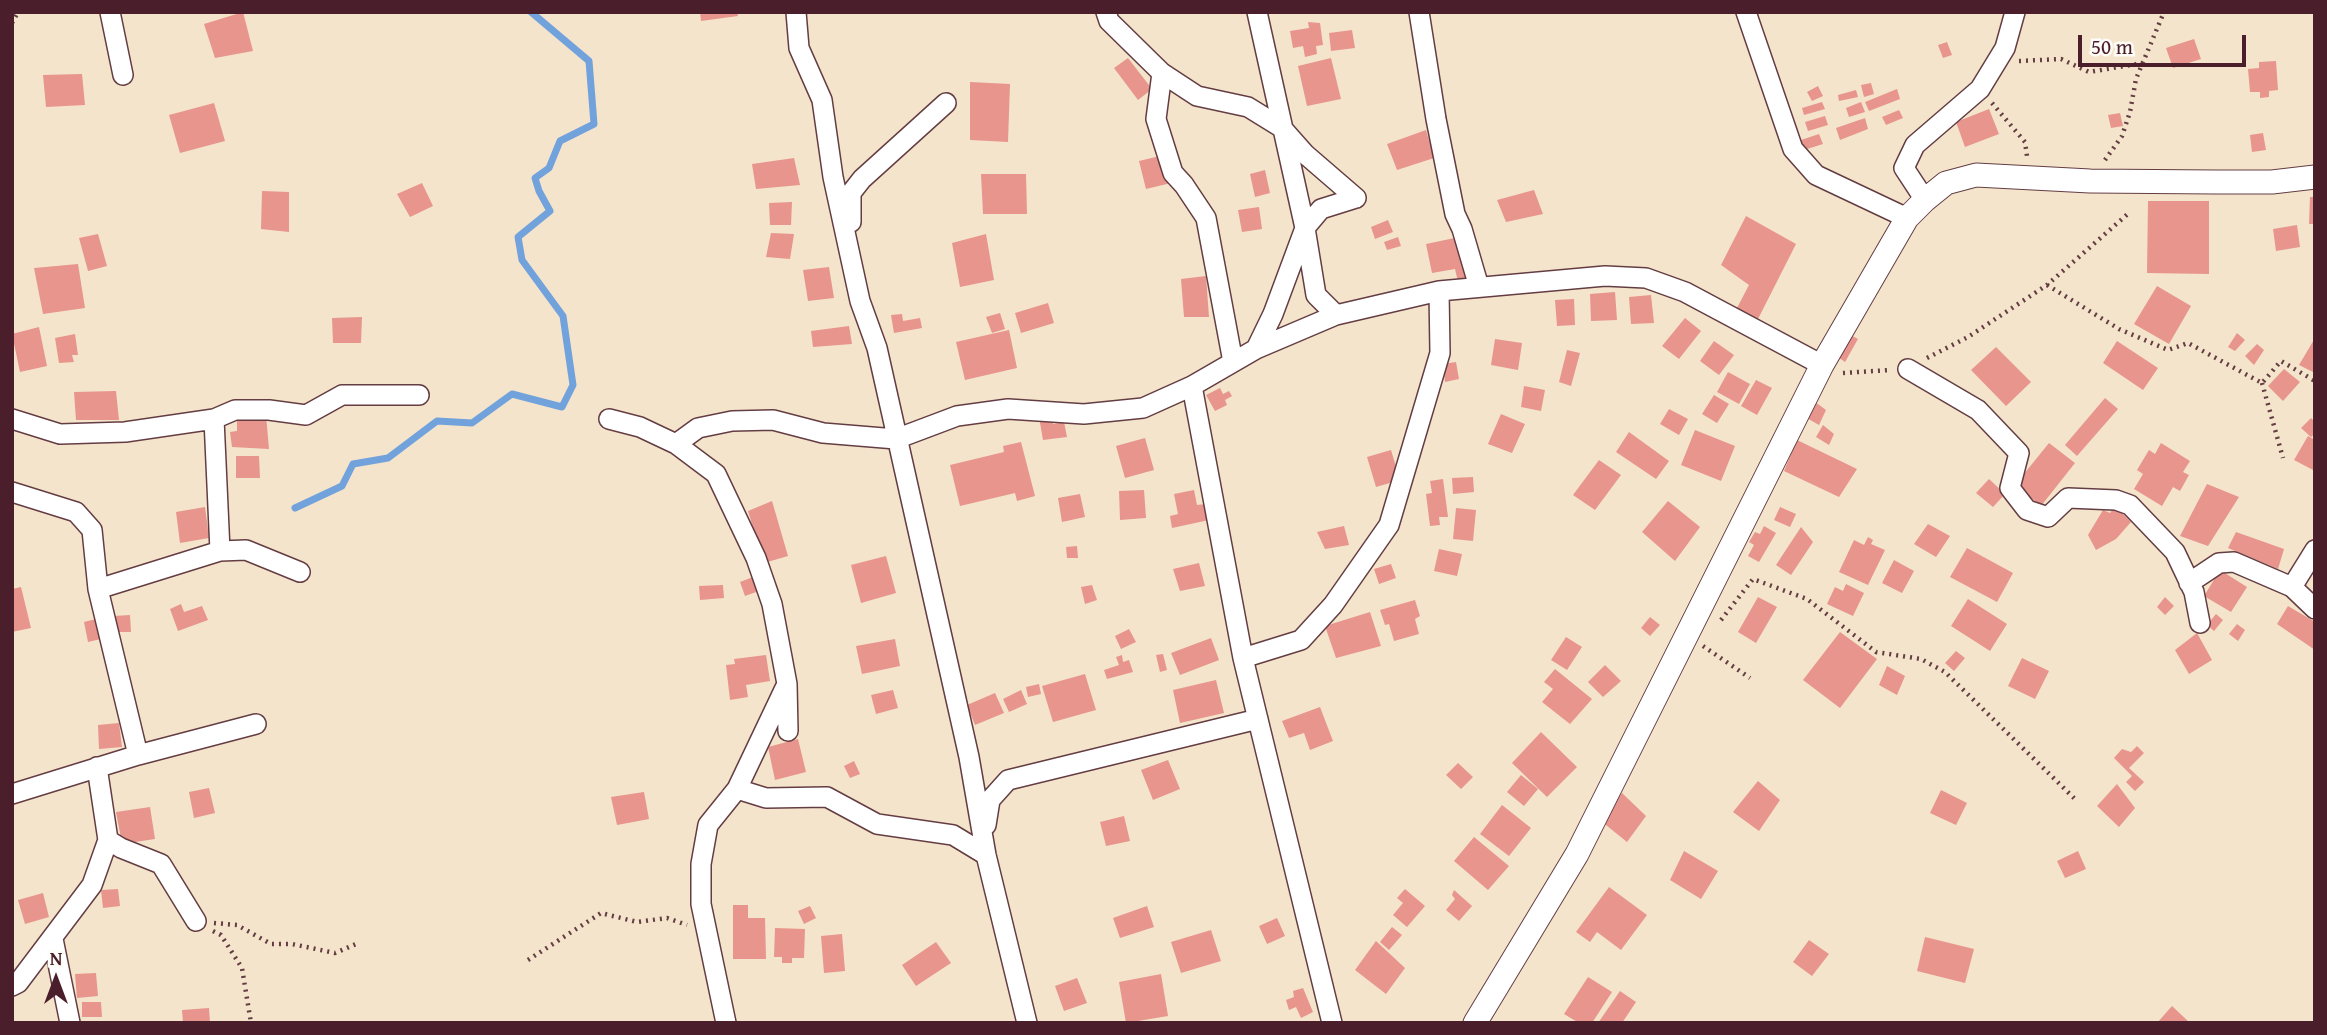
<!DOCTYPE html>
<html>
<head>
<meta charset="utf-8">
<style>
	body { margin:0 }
	#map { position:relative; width:2327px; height:1035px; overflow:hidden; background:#f4e4cb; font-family:"Gentium Book Plus",serif }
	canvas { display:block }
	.frame { position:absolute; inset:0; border:14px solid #4a1f2b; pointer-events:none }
	.north { position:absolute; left:21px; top:944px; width:70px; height:70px; -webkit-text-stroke:5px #fdfcf7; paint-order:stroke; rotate:0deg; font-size:19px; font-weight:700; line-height:28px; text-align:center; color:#4a1f2b }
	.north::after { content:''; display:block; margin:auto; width:24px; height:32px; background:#4a1f2b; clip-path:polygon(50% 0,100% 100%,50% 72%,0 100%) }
	.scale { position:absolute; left:2078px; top:35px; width:168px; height:32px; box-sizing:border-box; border:4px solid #4a1f2b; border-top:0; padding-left:9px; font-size:21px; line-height:24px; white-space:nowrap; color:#4a1f2b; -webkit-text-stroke:5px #fdfcf7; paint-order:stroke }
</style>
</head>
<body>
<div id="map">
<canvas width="2327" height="1035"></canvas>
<div class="frame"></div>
<div class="north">N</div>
<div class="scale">50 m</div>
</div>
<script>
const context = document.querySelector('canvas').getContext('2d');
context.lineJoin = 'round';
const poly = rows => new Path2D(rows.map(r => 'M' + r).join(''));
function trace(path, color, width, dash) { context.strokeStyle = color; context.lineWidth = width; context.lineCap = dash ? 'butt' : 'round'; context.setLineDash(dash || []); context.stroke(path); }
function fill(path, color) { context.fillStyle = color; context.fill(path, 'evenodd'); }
trace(poly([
	[295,508,342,486,353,464,388,458,437,421,472,423,512,394,562,407,573,385,563,316,522,260,518,237,550,211,539,191,535,178,549,168,560,141,594,124,589,61,531,12]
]), '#72a2dc', 7);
fill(poly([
	[243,12,253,51,215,58,204,24],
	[700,12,737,12,738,16,701,21],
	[1308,22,1320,23,1323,45,1316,46,1317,54,1305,57,1303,46,1293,48,1290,31,1309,28],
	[1352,30,1355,48,1331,51,1329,33],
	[2194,39,2201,59,2173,68,2166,48],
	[1947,42,1952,55,1943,58,1938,45],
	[1128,58,1152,89,1138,100,1114,68],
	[1331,58,1341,99,1307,106,1298,66],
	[2276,61,2278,90,2269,91,2269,97,2260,98,2260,92,2250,92,2248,69,2259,68,2259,62],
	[82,74,85,105,46,107,43,75],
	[970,82,1010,84,1008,142,970,140],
	[1871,83,1874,94,1864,97,1861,85],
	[1818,86,1823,96,1812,101,1807,92],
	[1897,89,1900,99,1869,111,1865,102],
	[1856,90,1858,97,1839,101,1838,95],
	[1822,102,1825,109,1804,115,1802,108],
	[1861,102,1865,112,1849,117,1846,108],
	[214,103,225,141,180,153,169,115],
	[1989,109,1999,134,1965,147,1956,122],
	[1899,110,1903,118,1886,125,1882,117],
	[2120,113,2123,126,2111,128,2108,115],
	[1825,116,1828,125,1808,131,1805,122],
	[1865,118,1868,129,1840,140,1836,128],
	[1426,130,1434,158,1397,170,1387,144],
	[2263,133,2266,150,2252,152,2250,135],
	[1819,134,1823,144,1804,150,1801,140],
	[1164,155,1171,183,1146,189,1139,161],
	[794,158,800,185,756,189,752,164],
	[1265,170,1270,193,1255,197,1250,174],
	[981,174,1026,174,1027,214,983,214],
	[422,183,433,206,410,217,397,194],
	[1534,190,1543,214,1506,222,1497,200],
	[262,191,289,192,289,232,261,229],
	[2310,197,2315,197,2315,224,2309,224],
	[2148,201,2209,201,2209,274,2147,273],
	[792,202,791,225,770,225,769,203],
	[1259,207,1262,229,1242,232,1238,210],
	[1746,216,1796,244,1758,319,1737,308,1749,285,1721,265],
	[1388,220,1393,232,1375,239,1371,227],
	[2297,225,2300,247,2276,251,2273,229],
	[771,233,794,234,790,259,766,257],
	[98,234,107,266,88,271,79,238],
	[986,234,994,280,960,287,952,243],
	[1464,236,1473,279,1458,282,1455,269,1432,273,1426,244],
	[1398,237,1401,246,1387,250,1384,242],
	[78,264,85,308,43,314,34,268],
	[829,267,834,298,808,301,803,270],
	[1206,276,1209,317,1184,317,1181,279],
	[2157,286,2191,306,2169,344,2134,324],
	[1615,292,1617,320,1591,321,1590,294],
	[1651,295,1654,323,1631,324,1629,297],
	[1574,299,1575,325,1557,326,1555,300],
	[1048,303,1054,323,1021,333,1015,313],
	[1000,313,1005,329,992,333,986,317],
	[902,314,903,321,920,318,922,328,894,333,891,315],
	[362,317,361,343,333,343,332,318],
	[1685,318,1701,331,1679,359,1662,346],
	[849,326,852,344,813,347,811,331],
	[39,327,47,366,20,372,12,334],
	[1009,330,1017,368,965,380,956,342],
	[1847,333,1858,339,1845,362,1835,355],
	[2237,333,2245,340,2235,351,2228,347],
	[75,334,78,355,72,355,74,362,59,363,55,338],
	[2315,338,2315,373,2299,365],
	[1495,339,1522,343,1518,370,1491,365],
	[1714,341,1734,355,1719,375,1700,361],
	[2117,341,2158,368,2143,390,2103,363],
	[2257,344,2264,350,2254,365,2245,356],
	[1996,347,2031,382,2006,406,1971,370],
	[1567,350,1580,353,1571,386,1559,382],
	[1456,362,1459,379,1445,382,1443,364],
	[2284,369,2300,382,2283,401,2268,386],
	[1728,372,1750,384,1739,404,1717,392],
	[1756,380,1772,388,1757,415,1741,406],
	[1524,386,1545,390,1541,411,1521,407],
	[1220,388,1223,394,1229,391,1232,396,1225,400,1227,405,1215,411,1206,395],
	[116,391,119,420,76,420,74,392],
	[1714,395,1729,404,1717,423,1702,414],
	[1807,396,1826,410,1819,425,1798,413],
	[2105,398,2118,409,2077,456,2065,445],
	[1669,409,1688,419,1679,435,1660,424],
	[237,414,266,415,269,449,232,447,230,432,237,431],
	[1501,414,1525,424,1512,453,1488,444],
	[1052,416,1053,424,1064,422,1067,437,1043,440,1039,417],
	[2311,418,2315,422,2315,434,2311,437,2301,428],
	[1823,425,1834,434,1829,445,1816,437],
	[1695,430,1735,446,1721,481,1681,465],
	[1629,432,1669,461,1656,479,1616,452],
	[2308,436,2315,440,2315,471,2294,460],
	[1145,438,1154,470,1125,478,1116,446],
	[1797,440,1857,469,1839,497,1784,471],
	[1021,442,1035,496,1017,501,1015,493,960,506,950,465,1004,452,1003,446],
	[2049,443,2075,463,2041,506,2015,485],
	[2161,443,2190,461,2183,472,2189,475,2180,491,2173,487,2162,506,2134,489,2143,474,2137,470,2149,450,2155,454],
	[1391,450,1400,480,1376,487,1367,457],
	[236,456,259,456,260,478,236,478],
	[1599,460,1621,475,1595,510,1573,495],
	[1473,477,1474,492,1453,494,1452,478],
	[1443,479,1448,517,1439,517,1440,525,1430,526,1426,494,1432,493,1430,481],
	[1989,479,2005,494,1993,507,1976,493],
	[2207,484,2239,497,2208,546,2180,536],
	[1144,490,1146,518,1120,520,1119,491],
	[1194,490,1197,505,1205,504,1209,520,1172,528,1170,516,1178,514,1174,494],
	[1080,494,1085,517,1062,522,1058,498],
	[772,501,788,556,764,563,748,511],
	[1668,501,1700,527,1675,561,1642,532],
	[2115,506,2131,522,2116,539,2096,550,2088,535,2103,510,2110,513],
	[205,507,209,538,180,543,176,512],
	[1780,507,1796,514,1790,527,1774,520],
	[1456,508,1476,510,1473,541,1453,539],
	[1928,524,1950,536,1936,557,1914,544],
	[1344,526,1349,545,1325,549,1317,532],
	[1764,526,1776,533,1759,562,1748,556,1754,545,1749,542,1755,532,1760,534],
	[1801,527,1813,542,1791,575,1776,565],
	[2236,532,2284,549,2278,569,2228,548],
	[1868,537,1873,540,1871,544,1885,550,1868,585,1839,572,1854,540,1864,545],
	[1077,546,1078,558,1067,558,1066,547],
	[1967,548,2013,573,1997,602,1950,577],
	[1439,549,1462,554,1457,576,1434,571],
	[886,556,896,593,861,603,851,565],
	[1894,560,1914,571,1902,593,1882,583],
	[1199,563,1205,586,1180,591,1173,569],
	[1391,564,1396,578,1379,584,1374,569],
	[2220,570,2247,587,2231,612,2204,596],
	[753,577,759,591,745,596,740,582],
	[1846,584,1864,593,1853,616,1827,604,1835,587,1843,591],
	[723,585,724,598,700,600,699,586],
	[1092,585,1097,600,1085,604,1081,587],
	[21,587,31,628,12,632,12,589],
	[1758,597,1777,607,1756,643,1738,632],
	[2165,597,2174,606,2165,615,2157,607],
	[1968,599,2007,624,1990,651,1951,626],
	[1415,600,1420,616,1415,619,1419,634,1394,641,1389,624,1385,625,1380,610],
	[181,604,184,612,202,606,208,620,178,631,170,609],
	[2288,606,2315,622,2315,650,2277,624],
	[1370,612,1381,646,1336,658,1325,626],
	[2216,614,2223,620,2214,631,2207,625],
	[130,615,131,632,116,632,114,616],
	[1650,617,1660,625,1650,636,1641,628],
	[100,618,105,638,88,642,84,622],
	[2237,624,2245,630,2238,641,2229,634],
	[1129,629,1136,642,1121,649,1115,636],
	[1840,632,1877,659,1840,708,1803,680],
	[2197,633,2212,660,2189,674,2175,650],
	[1566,637,1582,647,1567,670,1551,660],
	[1211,638,1219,660,1180,675,1171,653],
	[895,639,900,666,862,674,856,646],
	[1956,651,1965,658,1954,671,1945,663],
	[1163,654,1167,670,1160,672,1156,655],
	[766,655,770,681,746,685,748,697,730,700,726,665,735,664,734,659],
	[1122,655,1123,662,1129,660,1133,672,1107,679,1104,670,1119,665,1116,657],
	[2022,658,2049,671,2035,699,2008,686],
	[1605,665,1621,681,1603,697,1588,682],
	[1887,666,1905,676,1897,695,1879,685],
	[1555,669,1592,699,1570,724,1542,702,1553,689,1544,682],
	[1085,674,1096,710,1053,722,1042,686],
	[1216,680,1224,713,1180,723,1173,690],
	[1039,684,1041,694,1028,697,1026,687],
	[893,690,898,708,876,714,871,695],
	[1021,690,1027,704,1009,712,1003,699],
	[995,693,1004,713,975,725,967,705],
	[1320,707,1333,741,1310,750,1304,733,1289,738,1282,721],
	[119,723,122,747,99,749,98,725],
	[1541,732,1577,767,1547,797,1512,763],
	[798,739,806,772,775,780,768,747],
	[2137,746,2144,753,2129,768,2144,782,2135,791,2126,782,2132,776,2114,758,2122,749,2131,752],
	[1168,760,1180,789,1153,800,1141,770],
	[854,761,860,774,850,778,844,766],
	[1458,763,1473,777,1461,789,1446,775],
	[1521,775,1538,789,1524,806,1507,792],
	[1758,781,1780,800,1759,831,1733,812],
	[2117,784,2135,808,2119,827,2097,806],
	[209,788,215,813,194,818,189,792],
	[1941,790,1967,803,1956,825,1930,813],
	[644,792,649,819,617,825,611,797],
	[1622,793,1646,816,1627,842,1601,821],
	[1502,805,1531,828,1509,856,1480,834],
	[150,807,155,839,122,844,116,812],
	[1124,816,1130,841,1106,846,1100,822],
	[1474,837,1509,866,1488,890,1454,861],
	[1684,851,1718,871,1701,899,1670,880],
	[2078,851,2086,869,2065,878,2057,861],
	[1609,887,1647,915,1621,950,1597,932,1590,942,1576,932],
	[118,889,120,906,103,908,101,890],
	[1405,889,1425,906,1407,927,1393,915,1403,903,1397,898],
	[1454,890,1472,906,1459,921,1446,910,1455,899,1452,895],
	[43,893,49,917,25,924,18,900],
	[733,905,748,905,748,918,765,918,766,959,733,959],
	[810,906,816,918,804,924,798,911],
	[1147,906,1154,927,1120,938,1113,918],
	[1277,918,1285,936,1267,944,1259,926],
	[1392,927,1402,935,1389,950,1380,942],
	[775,928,805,929,804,958,792,958,792,963,782,963,782,957,774,957],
	[1211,930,1221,961,1181,973,1171,942],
	[842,934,845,971,824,973,821,936],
	[1925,937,1974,949,1965,983,1917,971],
	[1809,940,1829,954,1812,976,1793,962],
	[1376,941,1405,968,1386,994,1355,970],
	[936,942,951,963,916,986,902,965],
	[96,973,98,996,77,998,75,974],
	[1161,974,1168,1016,1126,1023,1119,982],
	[1588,977,1612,992,1592,1023,1579,1023,1564,1014],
	[1077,978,1087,1003,1064,1011,1055,986],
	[1303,988,1313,1012,1301,1018,1296,1007,1289,1010,1286,1000,1294,997,1293,991],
	[1620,991,1636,1002,1622,1023,1598,1023],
	[82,1002,101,1002,102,1017,82,1017],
	[2172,1006,2190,1023,2157,1023],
	[209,1008,210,1023,183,1023,182,1010]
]), '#e7958d');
const minor = poly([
	[110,12,123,75],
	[796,12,799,48,822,100,833,177,860,301,877,348,969,757,986,855,1027,1023],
	[1106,12,1109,21,1162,73,1197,96,1248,107,1282,128,1305,154,1356,198],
	[1257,12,1305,228,1316,295,1336,315],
	[1419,12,1436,119,1455,214,1462,229,1479,287],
	[1746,12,1793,149,1816,175,1907,218],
	[1162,73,1156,119,1173,173,1184,185,1206,218,1233,362],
	[1925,200,1904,168,1915,145,1980,89,2005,48,2015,12],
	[851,222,851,193,862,179,946,103],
	[1256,349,1273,314,1305,228,1321,209,1356,198],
	[1908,369,1978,410,2019,453,2010,488,2027,510,2048,517,2068,498,2116,500,2130,505,2175,552,2194,592,2200,623],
	[1192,386,1243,658,1332,1023],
	[12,419,60,434,125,432,214,419,235,410,269,410,306,415,342,395,419,395],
	[214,419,220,551],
	[609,419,640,427,676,444,716,474,756,558,772,604,787,684,788,731],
	[676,444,698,428,732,421,773,420,823,433,896,439,957,416,1008,409,1084,414,1143,408,1192,386,1256,349,1336,315,1439,291,1605,276,1646,278,1685,292,1822,365],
	[12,492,76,512,92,530,98,589,138,755],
	[2189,583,2219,563,2234,562,2292,587,2315,609],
	[2292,587,2315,550],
	[98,589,220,551,246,550,300,572],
	[1243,658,1301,640,1333,605,1389,525,1440,353,1439,291],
	[737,789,766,798,827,797,877,824,953,835,986,855],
	[12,794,138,755,256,724],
	[986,825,990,800,1008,780,1258,719],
	[108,840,121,848,161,864,196,921],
	[53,939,70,1023],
	[12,986,18,983,92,885,108,840,97,767],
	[726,1023,701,904,701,864,708,825,737,789,785,688]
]);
const tertiary = poly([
	[1475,1023,1577,854,1822,365,1907,218,1925,200,1946,183,1976,175,2090,181,2216,182,2272,182,2315,177]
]);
trace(minor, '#643d43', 22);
trace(tertiary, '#643d43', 25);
trace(poly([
	[12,23,18,12],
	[2019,61,2061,59,2089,72,2143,63],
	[1992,103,2025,142,2027,156],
	[2105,160,2122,136,2130,112,2136,79,2164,12],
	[2047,285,2119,329,2168,350,2188,343,2262,383,2281,361,2315,381],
	[1927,358,1968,337,2047,285,2130,212],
	[1843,373,1890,370],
	[2262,383,2283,458],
	[1721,620,1753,579,1807,599,1876,652,1921,659,1945,672,2076,800],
	[1703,646,1750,678],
	[214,923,237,925,271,944,292,944,335,953,356,944],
	[213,931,221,935,242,968,251,1023],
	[528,960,601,913,637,922,667,918,687,925]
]), '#643d43', 4.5, [2, 5]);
trace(minor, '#fff', 19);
trace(tertiary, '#fff', 23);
</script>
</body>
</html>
